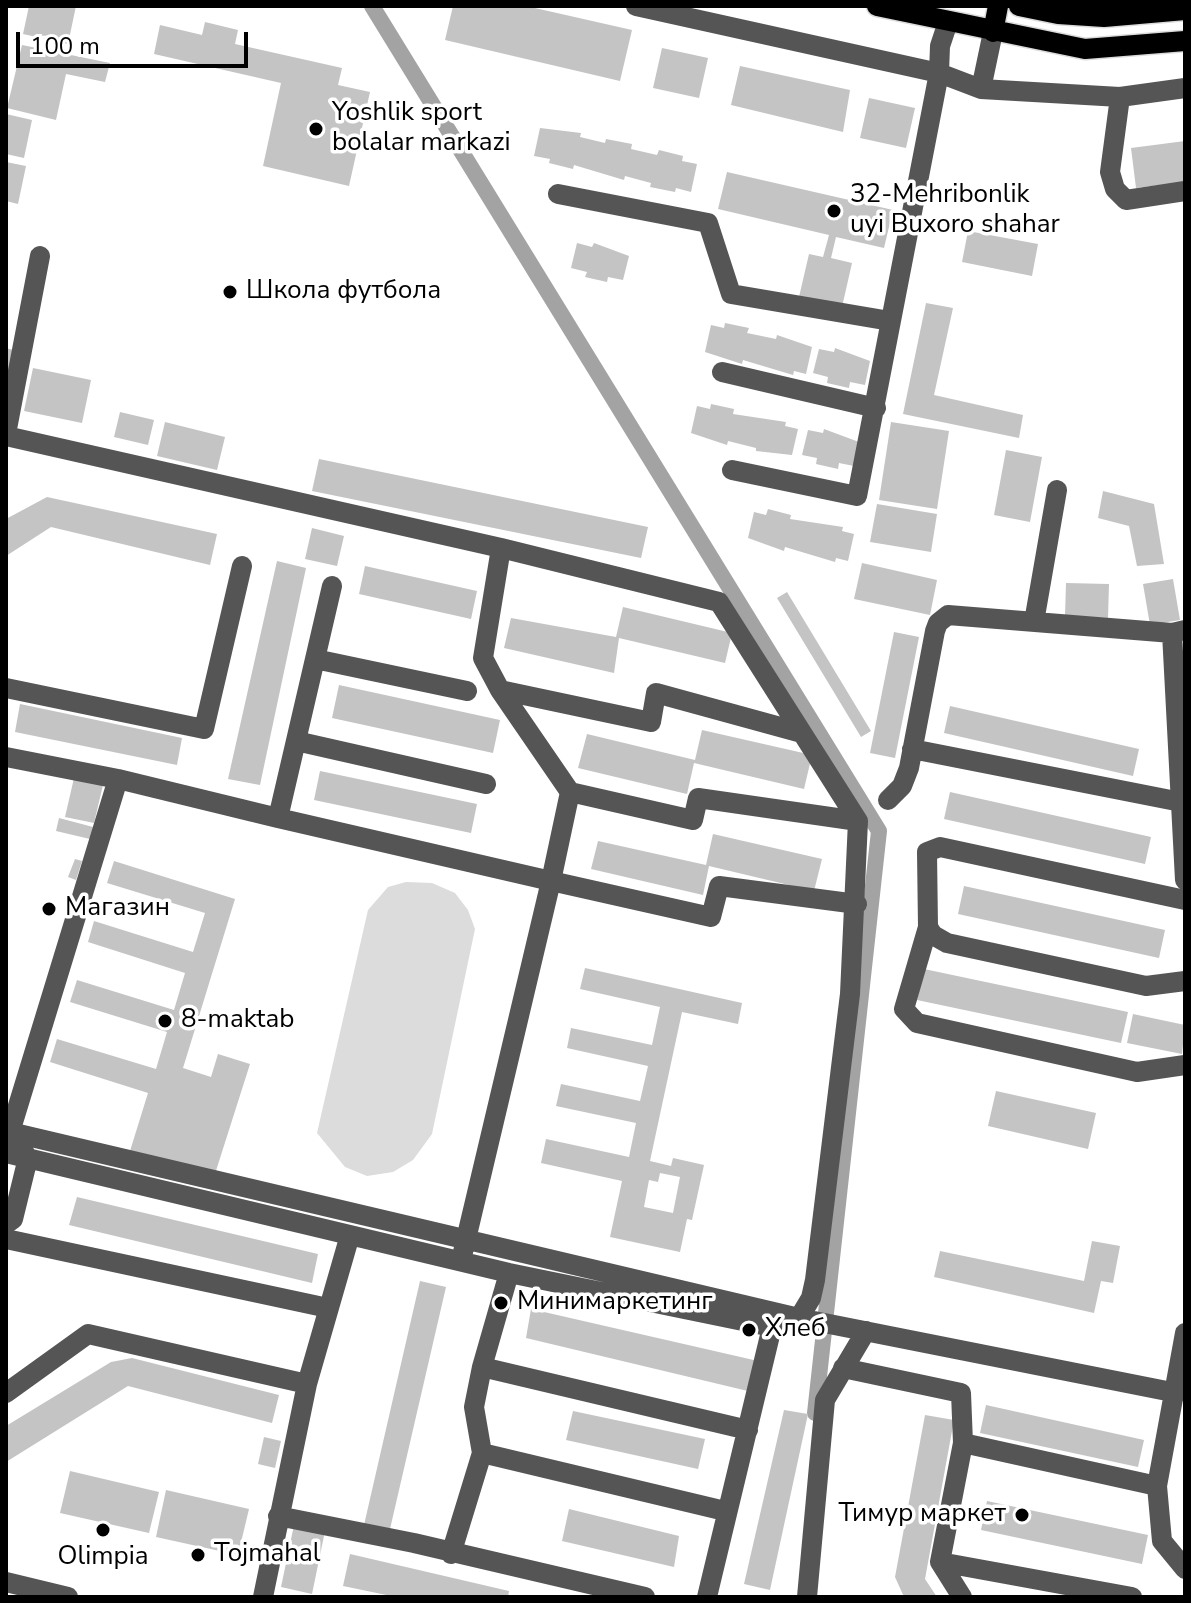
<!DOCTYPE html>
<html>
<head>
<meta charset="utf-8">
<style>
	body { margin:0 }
	#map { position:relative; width:1191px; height:1603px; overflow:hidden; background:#fff; font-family:"Nunito Sans",sans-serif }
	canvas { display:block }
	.frame { position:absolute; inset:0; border:8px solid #000; pointer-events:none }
	.scale { position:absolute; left:16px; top:32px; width:232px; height:36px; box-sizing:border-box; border:4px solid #000; border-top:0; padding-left:10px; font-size:24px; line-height:28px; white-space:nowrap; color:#000; -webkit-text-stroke:6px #fff; paint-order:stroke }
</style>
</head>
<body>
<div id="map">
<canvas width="1191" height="1603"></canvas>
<div class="frame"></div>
<div class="scale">100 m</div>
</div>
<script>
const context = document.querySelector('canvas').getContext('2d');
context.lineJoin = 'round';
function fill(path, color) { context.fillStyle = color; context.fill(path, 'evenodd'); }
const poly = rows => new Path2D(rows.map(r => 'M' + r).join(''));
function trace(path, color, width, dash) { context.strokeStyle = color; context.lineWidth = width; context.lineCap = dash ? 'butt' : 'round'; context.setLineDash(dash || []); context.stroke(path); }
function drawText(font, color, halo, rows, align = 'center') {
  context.font = font + ' "Nunito Sans",sans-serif'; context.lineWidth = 7; context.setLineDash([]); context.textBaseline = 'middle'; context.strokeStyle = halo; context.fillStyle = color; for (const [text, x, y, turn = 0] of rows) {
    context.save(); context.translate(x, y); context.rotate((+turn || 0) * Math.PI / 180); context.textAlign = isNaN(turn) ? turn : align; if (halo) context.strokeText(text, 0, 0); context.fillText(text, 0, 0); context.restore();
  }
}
fill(poly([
	[406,882,432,883,455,893,468,910,475,929,432,1134,413,1160,393,1172,367,1176,345,1167,317,1133,368,910,388,887]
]), '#dcdcdc');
trace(poly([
	[372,6,879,831,815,1413]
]), '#a3a3a3', 16);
fill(poly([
	[29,6,76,6,68,44,23,34],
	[453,6,526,6,632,30,620,81,445,40],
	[205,22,238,30,235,44,342,68,338,85,370,92,349,186,263,166,281,83,154,54,160,25,202,35],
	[22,45,110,63,105,82,66,74,56,120,7,108],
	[662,48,708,58,699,98,653,88],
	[740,66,850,90,843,132,731,105],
	[869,98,915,108,906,148,860,138],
	[6,114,32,120,24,158,6,154],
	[540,128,581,133,580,137,605,143,606,139,632,144,631,149,657,155,659,150,683,156,682,161,697,164,691,192,676,188,675,192,650,187,651,183,625,176,624,180,574,165,573,169,549,163,550,159,534,156],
	[1185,141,1185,182,1136,188,1131,148],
	[6,162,26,166,18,204,6,201],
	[727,172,893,210,884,248,836,237,831,258,852,263,842,307,799,297,809,254,823,257,829,235,718,209],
	[968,231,1038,244,1032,276,962,262],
	[577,243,592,247,594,243,629,256,623,280,608,277,607,282,585,277,587,272,571,268],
	[926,303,953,308,934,395,1023,415,1019,438,903,414],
	[725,323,749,328,747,333,776,339,777,335,812,347,806,374,794,371,793,375,743,360,742,364,705,352,711,325,724,328],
	[6,348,17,351,6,392],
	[835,348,870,361,865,385,850,382,849,388,827,383,828,377,813,373,819,349,834,352],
	[33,368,91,380,82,423,24,411],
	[711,404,734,409,733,414,786,422,785,426,798,429,792,455,756,451,756,448,728,441,727,445,691,433,697,406,710,409],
	[120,412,154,420,148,445,114,437],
	[165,422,225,437,217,470,157,456],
	[891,422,949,431,937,509,879,500],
	[824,429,859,442,854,466,839,463,838,469,816,464,817,458,802,455,808,430,823,433],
	[1006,450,1042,457,1030,522,994,515],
	[319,459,648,527,641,558,312,491],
	[1103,491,1154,504,1164,564,1137,566,1129,526,1098,518],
	[47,497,217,534,210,565,51,527,6,556,6,519],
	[877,504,937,514,931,552,870,542],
	[768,509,791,515,790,519,843,527,842,531,854,534,848,561,836,558,835,562,785,547,784,551,748,538,754,512,766,515],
	[312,528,344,536,337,566,305,559],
	[277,561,306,568,260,785,228,779],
	[862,563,937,580,930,615,854,599],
	[365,566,477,591,471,619,359,594],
	[1173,579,1180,620,1150,625,1143,584],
	[1066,583,1109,584,1108,618,1065,616],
	[787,592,871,731,861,737,777,598],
	[623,607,732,633,725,663,619,638,614,673,504,648,511,618,616,637],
	[894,632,919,637,895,758,870,753],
	[339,685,500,720,493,753,332,718],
	[20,704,182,738,177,765,15,732],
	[950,706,1139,749,1133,776,944,733],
	[702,730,812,755,804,789,694,763,687,794,578,768,587,734,695,760],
	[320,771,477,804,471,833,314,800],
	[74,778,103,785,94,823,65,817],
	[950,792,1151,837,1145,864,944,819],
	[59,818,93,827,90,839,56,831],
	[713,834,822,859,814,891,709,866,703,895,591,869,598,841,706,865],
	[75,859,82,861,76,880,68,877],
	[114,861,235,899,183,1068,211,1077,218,1054,250,1064,214,1177,130,1151,148,1093,50,1062,57,1039,156,1069,167,1032,70,1002,77,980,174,1010,185,973,88,942,94,921,193,952,205,913,107,883],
	[964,886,1165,930,1159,958,958,914],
	[585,968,742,1003,738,1024,682,1012,650,1161,671,1166,673,1158,704,1165,692,1220,687,1219,680,1252,610,1237,622,1181,541,1163,546,1139,629,1157,636,1123,556,1106,561,1084,640,1101,648,1066,567,1048,571,1028,652,1045,660,1007,580,989],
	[660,1173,680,1177,673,1213,644,1207,649,1180,658,1182],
	[924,969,1128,1012,1121,1043,917,1000],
	[1133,1014,1185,1025,1182,1054,1127,1043],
	[996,1091,1096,1113,1088,1149,988,1126],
	[77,1197,318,1254,312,1283,69,1225],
	[1092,1241,1120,1246,1113,1283,1101,1281,1094,1313,934,1277,940,1251,1084,1281],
	[420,1281,446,1287,390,1529,364,1525],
	[531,1309,758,1361,752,1392,526,1338],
	[132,1358,279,1395,272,1423,128,1386,6,1462,6,1426,111,1362],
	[986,1405,1144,1440,1138,1467,980,1433],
	[784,1410,808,1414,770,1590,744,1584],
	[573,1411,705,1439,698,1469,566,1440],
	[925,1415,954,1420,925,1579,937,1597,904,1597,895,1577],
	[264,1437,281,1441,275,1468,258,1464],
	[70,1471,159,1492,149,1533,60,1513],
	[166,1490,249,1509,238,1555,156,1537],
	[987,1501,1148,1535,1142,1564,981,1530],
	[569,1509,679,1536,674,1567,562,1541],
	[294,1525,325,1531,312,1594,281,1587],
	[350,1554,509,1591,508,1597,396,1597,343,1586]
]), '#c4c4c4');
const major = poly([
	[877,6,1085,49,1185,41],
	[1019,6,1058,14,1104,17,1185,10],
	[993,32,998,6]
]);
trace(major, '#dbdbdb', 23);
trace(poly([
	[636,6,939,73,981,89,1120,97,1185,88],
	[981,89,993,32],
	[1120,97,1110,172,1115,189,1126,200,1185,191],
	[558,194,708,223,731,294,890,321],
	[722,372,876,408],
	[6,434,40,256],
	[6,436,501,548],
	[732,470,857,496,939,73,940,46,948,22],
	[332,586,278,818,551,881,570,792,693,820,698,798,858,821],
	[1034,622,1057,490],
	[1172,633,1185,880],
	[315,659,467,691],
	[6,688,204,729,242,566],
	[296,741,486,784],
	[912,749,1181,802],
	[6,757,118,779,278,818],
	[570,792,500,690,651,722,656,693,802,733],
	[888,800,902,786,909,768,935,631,938,623,948,615,1172,633,1185,630],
	[1185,900,940,847,927,852,928,927,933,935,947,943,1146,986,1185,981],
	[928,927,904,1009,917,1023,1137,1072,1185,1065],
	[6,1131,799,1318,1177,1393],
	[6,1153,509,1273,772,1327,799,1318,811,1298,815,1280,850,994,858,821,719,602,501,548,483,658,500,690],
	[6,1224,13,1219,28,1158,10,1132,118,779],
	[6,1239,328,1308],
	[463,1252,551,881,711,917,719,886,857,904],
	[509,1273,482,1367,748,1430],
	[1185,1333,1157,1486,1162,1541,1185,1569],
	[482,1367,474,1407,482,1453],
	[843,1368,961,1393,963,1443,940,1562,962,1597],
	[6,1393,88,1334,307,1384],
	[963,1443,1157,1486],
	[278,1516,414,1543,645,1597],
	[451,1554,482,1453,725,1511],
	[940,1562,1132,1597],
	[6,1582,68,1597],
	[263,1597,307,1384,350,1235],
	[707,1597,772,1327],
	[807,1597,825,1400,866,1331]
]), '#555', 20);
trace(major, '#000', 20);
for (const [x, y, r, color] of [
	[316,129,8,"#000"],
	[834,211,8,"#000"],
	[230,292,8,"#000"],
	[49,909,8,"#000"],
	[165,1021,8,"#000"],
	[501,1303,8,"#000"],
	[749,1330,8,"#000"],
	[1022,1515,8,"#000"],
	[103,1530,8,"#000"],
	[198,1555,8,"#000"]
]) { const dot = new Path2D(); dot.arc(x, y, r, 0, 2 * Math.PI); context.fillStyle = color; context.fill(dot); trace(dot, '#fff', 3); }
drawText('26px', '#000', '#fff', [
	["Yoshlik sport",332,114],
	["bolalar markazi",332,144],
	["32-Mehribonlik",850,196],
	["uyi Buxoro shahar",850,226],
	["Школа футбола",246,292],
	["Магазин",65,909],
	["8-maktab",181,1021],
	["Минимаркетинг",517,1303],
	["Хлеб",765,1330],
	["Тимур маркет",1006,1515,"right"],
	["Tojmahal",214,1555],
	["Olimpia",103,1558,"center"]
], 'left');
</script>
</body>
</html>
